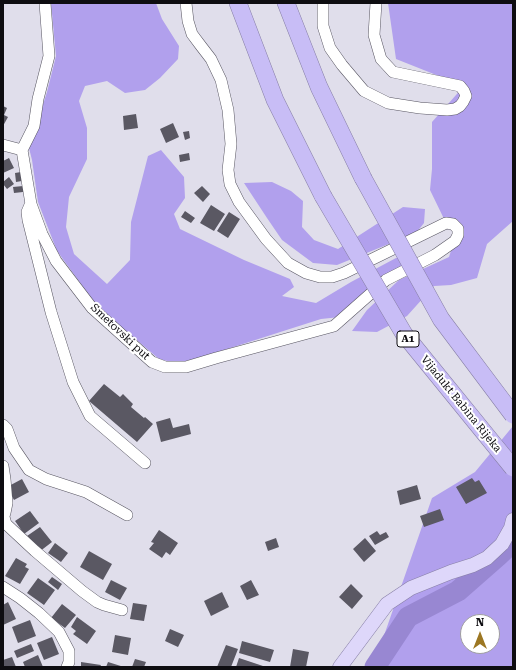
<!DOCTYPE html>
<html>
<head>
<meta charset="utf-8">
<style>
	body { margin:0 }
	#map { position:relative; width:516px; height:670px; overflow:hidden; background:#e0deeb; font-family:"Roboto Serif",serif }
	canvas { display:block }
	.frame { position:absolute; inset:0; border:4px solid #0e0d11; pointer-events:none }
	.north { position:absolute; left:460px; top:614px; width:40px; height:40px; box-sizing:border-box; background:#fff; border:1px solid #9f9ea0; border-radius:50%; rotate:0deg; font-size:11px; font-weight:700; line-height:16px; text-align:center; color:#0e0d11 }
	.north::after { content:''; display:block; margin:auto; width:14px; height:18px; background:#9c7722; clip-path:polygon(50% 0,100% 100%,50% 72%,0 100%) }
</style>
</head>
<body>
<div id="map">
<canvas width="516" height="670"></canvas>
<div class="frame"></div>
<div class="north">N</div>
</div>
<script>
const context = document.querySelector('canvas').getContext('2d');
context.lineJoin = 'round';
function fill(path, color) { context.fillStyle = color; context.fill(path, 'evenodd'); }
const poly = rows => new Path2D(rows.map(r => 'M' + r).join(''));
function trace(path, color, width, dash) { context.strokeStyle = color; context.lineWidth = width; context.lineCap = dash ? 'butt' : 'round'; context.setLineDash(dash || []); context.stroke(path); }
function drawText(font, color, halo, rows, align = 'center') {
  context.font = font + ' "Roboto Serif",serif'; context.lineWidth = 4; context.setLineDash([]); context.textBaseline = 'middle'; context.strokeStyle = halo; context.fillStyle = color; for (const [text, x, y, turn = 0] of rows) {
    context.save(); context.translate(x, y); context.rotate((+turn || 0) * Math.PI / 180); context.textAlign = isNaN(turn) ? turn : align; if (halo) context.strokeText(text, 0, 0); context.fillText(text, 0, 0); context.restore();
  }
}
fill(poly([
	[51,3,156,3,162,19,179,46,178,59,160,78,145,90,125,93,107,81,85,86,79,101,87,128,87,159,69,197,66,227,74,254,107,284,130,260,131,222,148,156,161,150,184,177,185,198,174,214,180,229,244,260,290,279,294,287,282,296,316,303,351,282,396,258,408,254,414,261,399,270,358,297,340,317,321,319,199,358,176,363,159,359,99,308,86,291,57,251,38,202,32,160,29,148,47,92,56,56],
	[388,3,513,3,513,221,487,244,477,278,451,285,434,286,407,316,377,332,352,331,367,310,399,280,449,257,458,229,446,223,430,190,432,169,432,122,464,86,396,59],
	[272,182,291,191,303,201,302,227,314,240,338,249,403,207,425,209,424,223,416,233,337,265,313,263,282,240,267,218,244,183],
	[513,426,513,667,373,667,432,498,475,472],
	[468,622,492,622,492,646,468,646]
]), '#b1a0ed');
trace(poly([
	[375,667,408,617,458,591,499,555,513,542]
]), '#9887d2', 21);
fill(poly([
	[3,106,7,108,4,115,8,117,3,126],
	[136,114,138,128,124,130,123,116],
	[173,123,179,137,166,143,160,129],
	[189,131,190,138,185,140,183,132],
	[189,153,190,160,180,162,179,155],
	[9,158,14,168,3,173,3,161],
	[21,172,22,181,16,182,15,173],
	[9,177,14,184,7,189,3,184,3,182],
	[23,186,23,192,14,193,13,187],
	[202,186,210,194,203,202,194,193],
	[211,205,225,214,214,231,200,223],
	[185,211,195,218,191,223,181,217],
	[229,212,240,219,228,238,217,231],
	[104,384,120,397,123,394,133,404,131,407,144,418,145,417,153,424,137,442,89,401],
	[170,418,173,428,189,424,191,434,161,442,156,422],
	[472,478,475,482,479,480,487,493,466,504,456,487],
	[22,479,29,492,14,500,7,487],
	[417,485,421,499,400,505,397,491],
	[440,509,444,520,424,527,420,516],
	[30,511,39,523,24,534,15,521],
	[40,527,52,542,39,552,27,536],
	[159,530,178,543,170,555,166,552,162,558,149,549,154,543,151,542],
	[377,531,380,535,386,532,389,537,375,545,369,536],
	[276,538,279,547,268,551,265,542],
	[365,538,376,551,364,562,353,549],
	[55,543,68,553,61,562,48,553],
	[89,551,112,564,103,580,80,567],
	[16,558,27,564,25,567,29,569,20,584,5,576],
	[52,577,62,584,58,590,48,582],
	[38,578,55,590,44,605,27,593],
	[111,580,127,588,120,600,105,592],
	[251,580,259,595,247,600,240,586],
	[351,584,363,596,352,609,339,597],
	[222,592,229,607,211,616,204,601],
	[8,602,16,619,3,625,3,605],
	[133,603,147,605,144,621,130,619],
	[62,604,76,615,65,628,51,618],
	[77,617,96,631,87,644,73,634,76,631,71,627],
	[30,620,36,636,18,643,12,627],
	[170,629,184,635,178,647,165,641],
	[115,635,131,638,128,655,112,652],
	[52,637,59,654,44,660,37,643],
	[242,641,274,650,270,662,239,653],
	[31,644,34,651,17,658,14,651],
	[226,645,238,649,231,667,217,667],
	[293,649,309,652,306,667,290,667],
	[38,655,43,667,25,667,23,662],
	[12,657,16,667,3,667,3,660],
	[239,658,266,667,236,667],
	[135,659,146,662,144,667,132,667],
	[81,662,101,665,100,667,81,667],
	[108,662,124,667,106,667]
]), '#5a5863');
const minor = poly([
	[323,3,323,26,330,48,342,65,364,91,388,103,420,108,447,110,455,109,460,106,463,102,466,96,464,91,460,86,393,72,381,59,374,35,376,3],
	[3,145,22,150,31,204,42,234,56,261,92,308,152,362,165,367,186,367,216,358,334,326,386,280,435,255,455,241,458,235,458,229,453,224,446,223,344,273,332,277,320,277,306,273,288,263,266,239,239,202,230,184,228,170,231,144,228,110,221,80,211,59,201,46,192,34,188,21,186,3],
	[22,150,34,126,38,99,49,56,45,3],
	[30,205,27,212,28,220,51,312,73,382,90,416,145,463],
	[3,425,7,429,14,448,29,470,46,479,86,492,127,515],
	[3,466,5,479,7,503,5,513,3,518],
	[4,517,6,524,35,551,82,591,97,602,104,605,122,610],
	[3,587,20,598,39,613,59,632,69,651,69,662,67,667]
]);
const major = poly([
	[340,667,387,604,411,588,451,572,473,565,487,558,502,544,511,528,513,520]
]);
const highway = poly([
	[238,3,275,100,323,196],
	[286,3,319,87,363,178]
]);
trace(minor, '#585662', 12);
trace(major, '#877fa6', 15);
trace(highway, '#877fa6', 18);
trace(minor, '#fff', 11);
trace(major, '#ded7fa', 14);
trace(highway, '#c8bdf6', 17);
const highwayBridge = poly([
	[363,178,441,319,513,415],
	[323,196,404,334,513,468]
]);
trace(highwayBridge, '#877fa6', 18, []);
trace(highwayBridge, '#c8bdf6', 17);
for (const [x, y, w] of [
	[408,339,22]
]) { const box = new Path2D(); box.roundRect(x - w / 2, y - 8, w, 16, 3); context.fillStyle = '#fff'; context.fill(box); trace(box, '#0e0d11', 1); }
drawText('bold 10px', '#0e0d11', null, [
	["A1",408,339]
]);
drawText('11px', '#0e0d11', '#fff', [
	["Smetovski put",120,332,43],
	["Vijadukt Babina Rijeka",461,404,51]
]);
</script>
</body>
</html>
